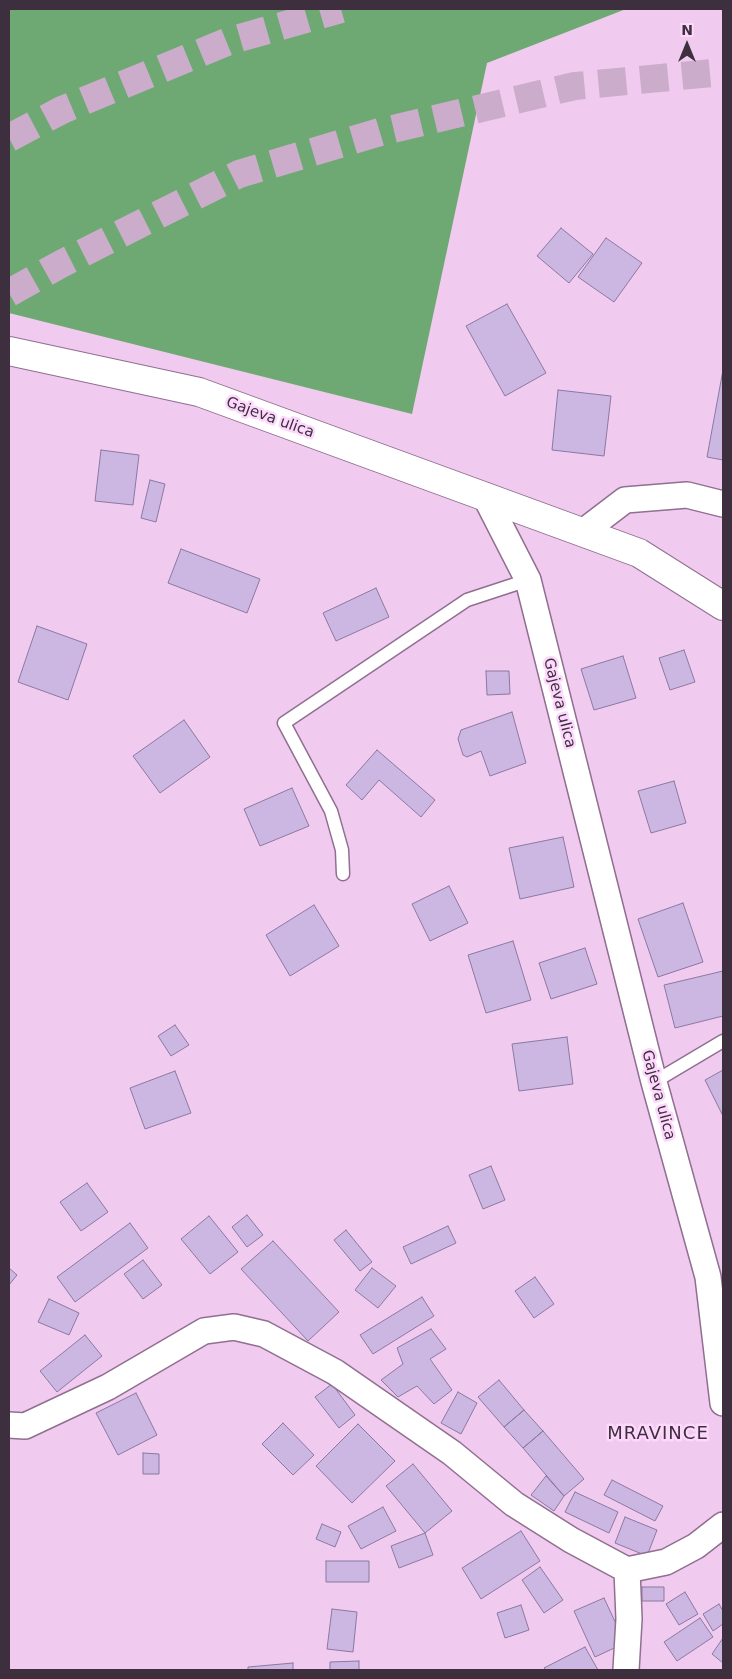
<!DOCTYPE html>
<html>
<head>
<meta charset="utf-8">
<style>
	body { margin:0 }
	#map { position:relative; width:732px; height:1679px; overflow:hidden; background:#f0cbef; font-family:"DejaVu Sans",sans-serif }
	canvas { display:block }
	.frame { position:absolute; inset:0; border:10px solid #3d2f3d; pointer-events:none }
	.north { position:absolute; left:662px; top:20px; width:50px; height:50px; -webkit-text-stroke:4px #fdd8fc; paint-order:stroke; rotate:0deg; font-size:14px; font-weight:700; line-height:20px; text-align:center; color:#3d2f3d }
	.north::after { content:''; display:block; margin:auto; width:18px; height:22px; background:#3d2f3d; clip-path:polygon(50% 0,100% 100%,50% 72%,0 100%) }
</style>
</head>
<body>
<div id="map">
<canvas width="732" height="1679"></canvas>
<div class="frame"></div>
<div class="north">N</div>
</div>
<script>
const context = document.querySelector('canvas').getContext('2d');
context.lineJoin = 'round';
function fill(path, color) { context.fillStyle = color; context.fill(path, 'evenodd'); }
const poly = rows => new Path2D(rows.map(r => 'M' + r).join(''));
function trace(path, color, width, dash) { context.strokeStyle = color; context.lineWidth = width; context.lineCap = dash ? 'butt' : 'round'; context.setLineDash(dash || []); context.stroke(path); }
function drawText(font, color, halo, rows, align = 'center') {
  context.font = font + ' "DejaVu Sans",sans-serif'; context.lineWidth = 5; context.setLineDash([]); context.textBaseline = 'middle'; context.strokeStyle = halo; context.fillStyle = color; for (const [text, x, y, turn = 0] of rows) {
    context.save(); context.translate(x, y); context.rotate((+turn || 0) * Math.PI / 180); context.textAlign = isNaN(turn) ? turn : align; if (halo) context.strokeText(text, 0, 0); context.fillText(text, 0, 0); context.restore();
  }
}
fill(poly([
	[9,9,626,9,487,63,412,414,9,313]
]), '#6ea973');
const building = poly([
	[561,228,593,254,569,283,537,256,561,228],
	[606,238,642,263,614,302,578,277,606,238],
	[507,304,546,373,505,396,466,326,507,304],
	[723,370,723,460,707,457,723,370],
	[558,390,611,396,604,456,552,450,558,390],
	[101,450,139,455,133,505,95,501,101,450],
	[150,480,165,484,156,522,141,518,150,480],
	[181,549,260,579,247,613,168,583,181,549],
	[376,588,389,617,336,641,323,613,376,588],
	[37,626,87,644,68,700,18,682,37,626],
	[684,650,695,682,670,690,659,658,684,650],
	[623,656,636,698,594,710,581,669,623,656],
	[486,671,509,671,510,694,487,695,486,671],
	[512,712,526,763,490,776,481,751,467,757,463,755,458,739,461,730,512,712],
	[184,720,210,757,160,793,133,756,184,720],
	[377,750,435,800,421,817,379,780,362,800,346,785,377,750],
	[674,781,686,823,651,833,638,791,674,781],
	[292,788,309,826,260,846,244,809,292,788],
	[563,837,574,887,520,899,509,848,563,837],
	[449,886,468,923,430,941,412,904,449,886],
	[683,903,703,962,658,977,638,919,683,903],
	[314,905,339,946,290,976,266,935,314,905],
	[513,941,531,1000,486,1013,468,955,513,941],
	[585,948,597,984,551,999,539,963,585,948],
	[723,971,723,1016,675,1028,664,985,723,971],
	[175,1025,189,1045,171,1056,158,1036,175,1025],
	[567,1037,573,1084,519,1091,512,1044,567,1037],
	[723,1070,723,1116,705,1080,723,1070],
	[175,1071,191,1113,145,1129,130,1088,175,1071],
	[491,1166,505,1200,483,1209,469,1175,491,1166],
	[87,1183,108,1212,81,1231,60,1202,87,1183],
	[247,1215,263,1235,247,1247,232,1227,247,1215],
	[209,1216,238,1252,210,1274,181,1239,209,1216],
	[130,1223,148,1248,75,1302,57,1277,130,1223],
	[448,1226,456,1243,411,1264,403,1247,448,1226],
	[346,1230,372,1262,360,1271,334,1240,346,1230],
	[273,1241,339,1312,308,1341,241,1269,273,1241],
	[143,1260,162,1285,143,1299,124,1274,143,1260],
	[9,1268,17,1275,9,1285,9,1268],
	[372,1268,396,1286,378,1308,355,1290,372,1268],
	[535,1277,554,1304,534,1318,515,1291,535,1277],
	[422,1297,434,1316,373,1354,360,1335,422,1297],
	[49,1299,79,1313,69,1335,38,1322,49,1299],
	[431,1329,446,1349,430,1359,452,1390,434,1404,417,1386,398,1397,381,1380,403,1364,397,1348,431,1329],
	[85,1335,102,1356,57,1392,40,1371,85,1335],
	[499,1380,524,1410,504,1427,478,1397,499,1380],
	[332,1384,355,1415,339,1428,315,1397,332,1384],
	[458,1392,477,1403,461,1434,441,1423,458,1392],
	[136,1393,157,1435,118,1455,96,1413,136,1393],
	[524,1410,543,1431,523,1448,504,1427,524,1410],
	[283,1423,314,1455,293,1475,262,1444,283,1423],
	[358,1424,395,1461,352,1503,316,1466,358,1424],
	[543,1431,584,1479,564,1496,523,1448,543,1431],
	[143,1453,159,1454,159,1474,143,1474,143,1453],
	[413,1464,452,1511,425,1533,386,1486,413,1464],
	[546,1476,564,1496,554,1511,531,1495,546,1476],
	[612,1480,663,1506,655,1521,604,1495,612,1480],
	[575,1492,618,1512,609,1533,565,1512,575,1492],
	[383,1507,396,1531,361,1549,348,1526,383,1507],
	[625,1517,657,1530,647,1556,615,1543,625,1517],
	[322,1524,341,1532,335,1547,316,1539,322,1524],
	[521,1531,540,1561,481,1599,462,1568,521,1531],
	[425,1533,433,1555,399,1568,391,1546,425,1533],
	[326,1561,369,1561,369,1582,326,1582,326,1561],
	[540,1567,563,1600,544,1613,522,1580,540,1567],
	[642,1587,664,1587,664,1601,642,1601,642,1587],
	[685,1592,698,1614,679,1625,666,1604,685,1592],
	[604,1598,625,1643,595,1657,574,1611,604,1598],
	[719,1604,723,1611,723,1624,713,1631,703,1614,719,1604],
	[521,1605,529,1630,505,1638,497,1613,521,1605],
	[332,1609,357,1612,353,1652,327,1649,332,1609],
	[700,1618,713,1637,677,1661,664,1642,700,1618],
	[723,1638,723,1663,712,1654,723,1638],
	[585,1647,598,1670,546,1670,544,1668,585,1647],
	[359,1661,359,1670,330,1670,330,1662,359,1661],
	[293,1663,293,1670,248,1670,248,1667,293,1663]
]);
fill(building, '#cbb7e1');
trace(building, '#8b78a0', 1);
trace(poly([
	[9,138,62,110,229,41,341,9],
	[9,293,61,264,239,174,380,132,575,86,723,72]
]), '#ccaccb', 28, [28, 14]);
const service = poly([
	[343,874,342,850,331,811,284,723,467,600,528,580],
	[654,1082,723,1041]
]);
const minor = poly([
	[485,496,528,580,654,1082,708,1277,723,1403],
	[583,532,625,500,687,495,723,504],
	[9,1425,25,1426,108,1387,204,1331,234,1327,264,1334,335,1372,452,1453,514,1504,571,1540,627,1570,629,1619,626,1670],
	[627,1570,666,1562,696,1546,723,1525]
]);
const secondary = poly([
	[9,351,199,392,639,553,723,606]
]);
trace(service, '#906f90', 15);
trace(minor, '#906f90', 28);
trace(secondary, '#906f90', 30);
trace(service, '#fff', 12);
trace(minor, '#fff', 25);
trace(secondary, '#fff', 28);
drawText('15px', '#3d2f3d', '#fdd8fc', [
	["Gajeva ulica",270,418,20],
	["Gajeva ulica",559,703,76],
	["Gajeva ulica",658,1095,75]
]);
context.letterSpacing = '1px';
drawText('18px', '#3d2f3d', '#fdd8fc', [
	["MRAVINCE",658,1434]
]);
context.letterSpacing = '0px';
</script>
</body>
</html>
